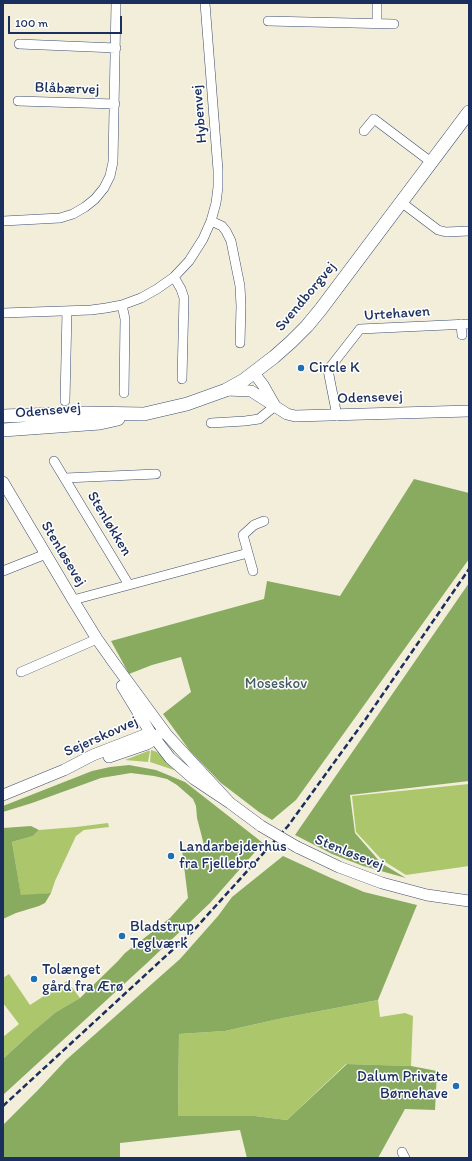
<!DOCTYPE html>
<html>
<head>
<meta charset="utf-8">
<style>
	body { margin:0 }
	#map { position:relative; width:472px; height:1161px; overflow:hidden; background:#f3eeda; font-family:Itim,sans-serif }
	canvas { display:block }
	.frame { position:absolute; inset:0; border:4px solid #1b2f5e; pointer-events:none }
	.scale { position:absolute; left:8px; top:16px; width:114px; height:18px; box-sizing:border-box; border:2px solid #1b2f5e; border-top:0; padding-left:5px; font-size:12px; line-height:14px; white-space:nowrap; color:#1b2f5e; -webkit-text-stroke:3px #fff; paint-order:stroke }
</style>
</head>
<body>
<div id="map">
<canvas width="472" height="1161"></canvas>
<div class="frame"></div>
<div class="scale">100 m</div>
</div>
<script>
const context = document.querySelector('canvas').getContext('2d');
context.lineJoin = 'round';
function fill(path, color) { context.fillStyle = color; context.fill(path, 'evenodd'); }
const poly = rows => new Path2D(rows.map(r => 'M' + r).join(''));
function trace(path, color, width, dash) { context.strokeStyle = color; context.lineWidth = width; context.lineCap = dash ? 'butt' : 'round'; context.setLineDash(dash || []); context.stroke(path); }
function drawText(font, color, halo, rows, align = 'center') {
  context.font = font + ' Itim,sans-serif'; context.lineWidth = 3; context.setLineDash([]); context.textBaseline = 'middle'; context.strokeStyle = halo; context.fillStyle = color; for (const [text, x, y, turn = 0] of rows) {
    context.save(); context.translate(x, y); context.rotate((+turn || 0) * Math.PI / 180); context.textAlign = isNaN(turn) ? turn : align; if (halo) context.strokeText(text, 0, 0); context.fillText(text, 0, 0); context.restore();
  }
}
fill(poly([
	[151,750,157,752,177,771,150,762],
	[148,751,150,751,148,762,125,760],
	[469,784,469,866,406,875,382,860,356,832,352,796],
	[108,823,109,827,84,830,76,836,55,881,51,893,21,896,12,842,33,836,39,830,76,827],
	[9,974,30,1005,67,981,80,998,56,1012,31,1033,3,1059,3,1037,19,1024,3,1003,3,978],
	[378,1000,380,1017,405,1013,413,1016,411,1066,346,1064,287,1120,255,1116,178,1116,179,1034,225,1031,283,1018]
]), '#acc66c');
fill(poly([
	[414,479,469,493,469,559,296,800,272,820,259,812,221,783,190,751,163,714,191,692,181,657,152,665,129,674,111,641,264,599,267,581,340,596],
	[469,583,469,781,350,795,355,833,381,863,406,878,363,866,332,854,295,835],
	[129,765,156,770,185,782,263,843,210,903,147,963,3,1095,3,1059,31,1033,56,1012,80,998,118,961,125,953,170,918,188,898,182,850,204,845,197,818,196,806,193,799,177,785,167,779,154,776,131,773,101,778,32,803,3,812,3,806,92,771,110,767],
	[31,826,39,830,33,836,12,842,21,895,51,893,45,903,39,906,16,913,3,919,3,828],
	[283,856,331,878,364,892,417,905,378,1000,283,1018,225,1031,179,1034,178,1116,255,1116,287,1120,347,1064,411,1066,437,1071,435,1110,405,1109,378,1158,247,1158,240,1130,120,1143,120,1158,3,1158,3,1125,38,1090,66,1060,180,959,218,916,232,897]
]), '#89ab60');
const minor = poly([
	[268,21,394,24],
	[377,24,377,3],
	[19,44,116,48],
	[18,101,115,104],
	[364,131,374,119,431,162],
	[401,202,438,230,446,232,469,231],
	[3,221,60,218,73,214,85,207,95,199,104,188,110,176,113,162,116,3],
	[211,221,222,226,226,231,231,241,240,286,241,306,240,343],
	[174,277,181,289,184,298,182,379],
	[122,305,125,319,124,393],
	[3,313,91,310,106,308,122,305,141,298,157,289,174,277,189,261,203,239,211,221,216,203,218,187,218,170,205,3],
	[461,324,462,335],
	[65,401,67,311],
	[337,416,328,370,360,329,469,324],
	[211,423,245,421,259,419,275,406],
	[54,461,129,585],
	[65,478,156,474],
	[3,571,46,554],
	[253,571,243,535,254,525,264,521],
	[73,600,248,553],
	[21,672,97,639],
	[402,1152,405,1158]
]);
const tertiary = poly([
	[254,373,263,385,275,406],
	[226,390,251,391,287,414,295,416,469,411],
	[3,482,73,600,97,639,114,663,167,735,230,803],
	[122,686,150,732,170,758,194,779,230,803,261,826],
	[109,757,147,744,155,739,159,734],
	[3,795,64,770,93,755,142,736,150,732],
	[297,847,339,867,382,883,427,895,469,901]
]);
const secondary = poly([
	[3,416,85,413,144,414,187,404,226,390,244,380,274,357,291,342,307,326,321,309,469,112],
	[3,430,100,423,118,419]
]);
trace(minor, '#3b4c71', 10);
trace(tertiary, '#3b4c71', 12);
trace(secondary, '#3b4c71', 14);
trace(minor, '#fff', 9);
trace(tertiary, '#fff', 11);
trace(secondary, '#fff', 13);
trace(poly([
	[3,1106,193,931,288,826,365,720,469,569]
]), '#1b2f5e', 2.5, [6, 3]);
const tertiaryBridge = poly([
	[261,826,297,847]
]);
trace(tertiaryBridge, '#3b4c71', 12, []);
trace(tertiaryBridge, '#fff', 11);
for (const [x, y, r, color] of [
	[301,368,4,"#1f6fb2"],
	[171,856,4,"#1f6fb2"],
	[122,936,4,"#1f6fb2"],
	[34,979,4,"#1f6fb2"],
	[456,1086,4,"#1f6fb2"]
]) { const dot = new Path2D(); dot.arc(x, y, r, 0, 2 * Math.PI); context.fillStyle = color; context.fill(dot); trace(dot, '#fff', 1.5); }
drawText('15px', '#1b2f5e', '#fff', [
	["Blåbærvej",67,89,2],
	["Hybenvej",200,114,-95],
	["Svendborgvej",306,297,-50],
	["Urtehaven",397,314,-4],
	["Odensevej",370,398,-2],
	["Odensevej",48,411,-5],
	["Stenløkken",109,524,59],
	["Stenløsevej",63,554,59],
	["Sejerskovvej",101,737,-24],
	["Stenløsevej",349,853,22]
]);
drawText('15px', '#1b2f5e', '#fff', [
	["Circle K",309,368],
	["Landarbejderhus",179,847],
	["fra Fjellebro",179,864],
	["Bladstrup",130,927],
	["Teglværk",130,944],
	["Tolænget",42,970],
	["gård fra Ærø",42,987],
	["Dalum Private",448,1077,"right"],
	["Børnehave",448,1094,"right"]
], 'left');
drawText('15px', '#465c62', '#fff', [
	["Moseskov",276,684]
]);
</script>
</body>
</html>
